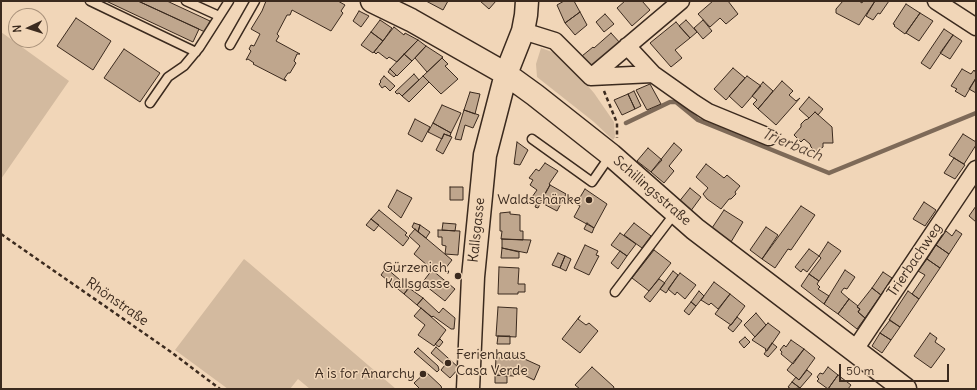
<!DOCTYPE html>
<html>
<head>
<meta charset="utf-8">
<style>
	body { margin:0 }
	#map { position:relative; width:977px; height:390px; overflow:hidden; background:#f1d6b8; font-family:Delius,sans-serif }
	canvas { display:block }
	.frame { position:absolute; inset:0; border:2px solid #3b2a1e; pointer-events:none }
	.north { position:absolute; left:8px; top:8px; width:40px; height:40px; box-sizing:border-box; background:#f1d6b8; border:1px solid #a8917a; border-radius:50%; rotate:266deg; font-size:11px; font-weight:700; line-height:16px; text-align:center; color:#3b2a1e }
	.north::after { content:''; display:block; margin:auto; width:14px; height:18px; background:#3b2a1e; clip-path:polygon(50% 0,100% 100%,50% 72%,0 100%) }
	.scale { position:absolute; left:839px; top:364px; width:110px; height:18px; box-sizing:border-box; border:2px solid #3b2a1e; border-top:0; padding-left:5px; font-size:12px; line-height:14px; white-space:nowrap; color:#3b2a1e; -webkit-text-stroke:3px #f1d6b8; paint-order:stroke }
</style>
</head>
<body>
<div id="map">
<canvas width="977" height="390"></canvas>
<div class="frame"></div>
<div class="north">N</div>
<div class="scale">50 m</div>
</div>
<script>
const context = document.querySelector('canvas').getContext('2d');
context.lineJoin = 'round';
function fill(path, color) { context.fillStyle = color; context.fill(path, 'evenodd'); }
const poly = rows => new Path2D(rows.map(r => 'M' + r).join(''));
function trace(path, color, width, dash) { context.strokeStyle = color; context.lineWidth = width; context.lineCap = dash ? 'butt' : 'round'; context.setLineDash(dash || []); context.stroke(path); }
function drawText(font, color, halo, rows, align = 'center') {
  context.font = font + ' Delius,sans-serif'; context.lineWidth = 3; context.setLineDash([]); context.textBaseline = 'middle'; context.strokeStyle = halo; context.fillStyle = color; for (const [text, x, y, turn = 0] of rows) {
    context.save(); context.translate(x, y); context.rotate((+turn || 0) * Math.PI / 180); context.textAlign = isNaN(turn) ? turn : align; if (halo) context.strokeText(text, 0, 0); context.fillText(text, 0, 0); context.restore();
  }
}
fill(poly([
	[1,32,69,81,1,179],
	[541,48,561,55,594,93,614,122,615,137,613,140,594,122,537,77,536,64],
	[244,259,249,263,396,389,310,389,298,379,290,389,228,389,175,350]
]), '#d3ba9f');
trace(poly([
	[626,123,670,102,676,102,698,120,829,173,976,113]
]), '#7e6a58', 4.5);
const building = poly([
	[106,1,138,1,199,29,193,42,106,1],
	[138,1,167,1,210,21,205,32,138,1],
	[266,1,338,1,345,5,341,11,343,13,331,31,292,10,290,15,287,15,277,34,279,36,276,41,300,54,297,54,294,61,296,63,290,73,288,73,284,79,286,80,286,81,253,64,254,63,248,59,246,60,251,51,249,49,251,45,254,46,260,34,251,29,262,11,266,1],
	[426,1,448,1,443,10,426,1],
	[480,1,496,1,489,9,480,1],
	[564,1,574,1,580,12,565,23,557,5,564,1],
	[625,1,642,1,650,10,632,26,617,8,625,1],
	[713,1,728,1,738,14,726,24,720,18,710,27,698,14,713,1],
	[843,1,859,1,862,3,863,1,875,1,859,25,836,13,836,9,843,1],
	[875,1,889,1,880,14,878,13,873,20,866,16,875,1],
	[906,4,920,13,905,34,894,26,895,25,893,24,906,4],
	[359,11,369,16,361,27,353,21,359,11],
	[580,12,587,25,575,35,565,23,580,12],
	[920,13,933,21,919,41,906,33,920,13],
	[605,14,614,24,604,32,596,22,605,14],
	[76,18,111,41,93,70,57,46,76,18],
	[380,20,392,28,383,41,371,32,380,20],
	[686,20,697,32,690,38,679,26,686,20],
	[703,20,712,31,703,39,694,28,703,20],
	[676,22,690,38,675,50,682,58,671,67,650,43,676,22],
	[394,27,404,35,405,33,418,40,397,62,389,57,387,59,378,52,376,54,374,52,394,27],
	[944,29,953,35,930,69,921,63,944,29],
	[371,32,383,41,373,53,361,45,371,32],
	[611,33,621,44,593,69,582,56,593,47,594,48,611,33],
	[953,35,962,41,950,59,940,53,953,35],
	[418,40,426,46,412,61,404,54,418,40],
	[426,46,443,57,427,72,415,58,426,46],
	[124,49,160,73,140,102,104,78,124,49],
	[404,54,412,61,397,76,390,69,404,54],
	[442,58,448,64,445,66,458,79,441,94,423,76,442,58],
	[733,68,745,78,726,100,714,89,733,68],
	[390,69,396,75,394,77,388,72,390,69],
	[962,69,971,74,974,70,976,73,976,78,965,97,955,91,957,89,951,86,962,69],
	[414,74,419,80,402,96,399,93,397,94,395,92,414,74],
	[384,76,395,86,390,91,385,86,382,88,379,84,381,82,380,81,384,76],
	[423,76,429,82,409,102,402,96,423,76],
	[747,76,761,86,742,108,729,96,747,76],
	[976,78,976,93,969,89,976,78],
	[782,81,793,91,789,95,796,101,800,98,776,125,758,109,782,81],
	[763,82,773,91,758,109,753,104,757,100,752,96,763,82],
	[650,84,661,104,647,110,636,90,650,84],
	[634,91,641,106,635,109,628,94,634,91],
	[470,92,480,94,475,114,464,110,470,92],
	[628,94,635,109,622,115,614,100,628,94],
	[809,97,823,109,818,115,815,112,809,118,799,109,809,97],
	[442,105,461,113,451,133,433,123,442,105],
	[464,110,479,115,473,128,465,125,461,140,455,139,464,110],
	[815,112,832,127,833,143,823,143,823,147,818,151,815,151,811,147,810,144,804,139,801,142,794,135,801,127,801,124,805,120,808,119,815,112],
	[415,119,430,127,422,142,408,134,415,119],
	[433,123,451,133,450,136,444,134,442,139,428,132,433,123],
	[444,134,452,137,443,154,436,150,444,134],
	[963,134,976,142,976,145,964,164,949,155,963,134],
	[517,142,528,150,520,165,514,164,517,142],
	[674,143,682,150,669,166,674,171,664,183,651,172,674,143],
	[648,148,662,160,651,172,637,161,648,148],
	[954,158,965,165,955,179,944,173,954,158],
	[545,163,558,171,549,184,550,185,538,208,535,207,538,201,532,197,537,190,530,185,533,180,529,178,536,169,539,171,545,163],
	[706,164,724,178,727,175,740,186,735,192,736,194,731,199,729,199,721,209,707,199,703,194,708,188,696,177,706,164],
	[550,185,566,194,557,211,540,202,550,185],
	[450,187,463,187,463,200,450,200,450,187],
	[690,188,701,197,690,212,678,203,690,188],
	[585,189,607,204,594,228,574,217,580,206,576,204,585,189],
	[397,190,412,198,401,218,388,207,397,190],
	[924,202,936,210,925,226,913,219,924,202],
	[801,206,815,215,791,250,788,249,775,268,762,259,801,206],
	[976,206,976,222,969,216,976,206],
	[379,210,407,233,405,235,409,238,403,246,371,219,379,210],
	[724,210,743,222,731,242,712,228,724,210],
	[510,212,510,214,520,215,520,231,523,231,523,240,501,239,502,231,500,231,500,213,510,212],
	[371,219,379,225,374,231,366,225,371,219],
	[414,223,420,225,418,232,412,227,414,223],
	[443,223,456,224,455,231,442,230,443,223],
	[587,223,594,228,592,233,584,229,587,223],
	[634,223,651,236,642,248,624,235,634,223],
	[420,225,430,232,426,238,418,232,420,225],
	[766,227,778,235,762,259,750,250,766,227],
	[415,229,452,260,445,269,440,265,434,271,414,254,420,246,409,236,415,229],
	[438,230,460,231,458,255,445,254,446,246,442,245,442,237,438,237,438,230],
	[956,230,962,234,949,254,936,245,946,231,952,236,956,230],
	[620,233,636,244,627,256,611,245,620,233],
	[502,239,531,240,527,253,502,248,502,239],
	[828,242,841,251,819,281,809,274,821,258,819,256,828,242],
	[585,245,598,251,596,255,599,256,589,275,574,268,585,245],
	[936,245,949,254,940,268,927,259,936,245],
	[502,248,519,252,519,258,501,258,502,248],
	[809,249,819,256,807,272,803,269,801,272,795,267,809,249],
	[654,250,671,263,649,291,632,278,654,250],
	[620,251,627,256,618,269,611,263,620,251],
	[558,253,565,256,560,268,552,265,558,253],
	[565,256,571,259,566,271,560,268,565,256],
	[927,259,940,268,919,299,912,294,925,275,918,271,927,259],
	[499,267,519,268,518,284,525,284,525,292,518,292,518,294,498,294,499,267],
	[386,268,407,286,405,288,407,290,404,294,381,275,386,268],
	[432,270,455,289,445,301,422,283,432,270],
	[845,270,855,277,847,289,844,288,841,292,849,299,838,314,824,304,845,270],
	[673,271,678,275,666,293,660,289,673,271],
	[883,272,892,278,881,295,872,288,883,272],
	[680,273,696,285,685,299,677,292,675,295,668,289,680,273],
	[809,274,819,281,817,284,820,287,818,289,829,296,824,304,801,286,809,274],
	[659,279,665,283,650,302,644,297,659,279],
	[714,282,730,294,718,309,711,303,709,305,701,300,714,282],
	[409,288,423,298,417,305,404,294,409,288],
	[872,288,881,295,865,318,858,312,860,309,857,307,872,288],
	[699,291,704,296,696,306,691,302,699,291],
	[908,291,919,299,900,327,889,320,908,291],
	[730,294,745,306,731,325,715,314,730,294],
	[423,298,439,313,443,308,455,318,454,329,451,329,433,316,432,317,417,305,423,298],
	[849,299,858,306,857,307,860,309,858,312,865,318,857,329,838,314,849,299],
	[691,302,696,306,689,315,684,311,691,302],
	[498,307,517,308,516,337,496,336,498,307],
	[421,308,446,330,434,346,418,335,425,325,414,316,421,308],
	[756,313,766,325,755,337,744,325,756,313],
	[580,316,578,319,586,325,589,323,598,331,580,353,562,339,580,316],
	[737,317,742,321,733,332,728,328,730,325,731,325,737,317],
	[890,320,900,327,891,340,880,333,890,320],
	[768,323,780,332,767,351,765,350,766,349,752,340,768,323],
	[880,333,891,340,882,353,872,346,880,333],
	[930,333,937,338,935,342,945,349,931,368,914,356,930,333],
	[498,336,510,336,510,344,497,344,498,336],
	[745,337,750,342,744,348,739,342,745,337],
	[440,339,443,342,439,347,435,344,440,339],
	[791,340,804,349,793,364,781,354,782,352,780,350,784,345,786,347,791,340],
	[772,343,777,347,768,357,764,354,772,343],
	[436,347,459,368,450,378,441,370,445,365,431,353,436,347],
	[418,348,438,366,439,370,437,372,414,352,418,348],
	[804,349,815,358,799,380,787,370,804,349],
	[505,355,518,356,540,366,534,380,514,370,514,376,495,375,496,358,504,358,505,355],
	[592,367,614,387,613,389,580,389,575,385,592,367],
	[828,367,838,375,828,389,817,381,819,379,817,377,820,373,823,374,828,367],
	[807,370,812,374,800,388,792,382,796,377,799,380,807,370],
	[426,372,441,386,442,389,420,389,414,383,426,372],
	[495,375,507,376,507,383,495,383,495,375],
	[838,375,851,385,848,389,828,389,838,375],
	[792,382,800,388,791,389,788,387,792,382]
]);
fill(building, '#bfa68d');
trace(building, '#3b2a1e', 1);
const lane = poly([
	[90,1,196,52],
	[186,1,219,16],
	[230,45,255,1],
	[150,103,168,77,184,66,199,48,229,1],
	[532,139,592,182,610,156],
	[615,292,675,213]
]);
const street = poly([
	[936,1,976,27],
	[523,31,555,41,591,77,681,1],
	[653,74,694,103,708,112,769,137],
	[591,77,653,74,627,46],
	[854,351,976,169]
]);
const secondary = poly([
	[372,1,411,20,506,74,535,95,611,155,695,229,905,389],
	[468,389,473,277,485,155,506,74,523,31,526,15,527,1]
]);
trace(lane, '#3b2a1e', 11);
trace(street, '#3b2a1e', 19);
trace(secondary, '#3b2a1e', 25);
trace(poly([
	[604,91,617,123,617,138],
	[1,234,171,352,220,389]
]), '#3b2a1e', 2.5, [4, 3]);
trace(lane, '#f1d6b8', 8);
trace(street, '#f1d6b8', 16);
trace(secondary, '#f1d6b8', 22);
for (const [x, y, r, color] of [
	[589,200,4,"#3b2a1e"],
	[458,276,4,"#3b2a1e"],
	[448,363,4,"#3b2a1e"],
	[423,374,4,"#3b2a1e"]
]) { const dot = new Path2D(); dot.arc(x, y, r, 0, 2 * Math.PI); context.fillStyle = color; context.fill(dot); trace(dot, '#f1d6b8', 1.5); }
drawText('14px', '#3b2a1e', '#f1d6b8', [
	["Schillingsstraße",652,191,41],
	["Kallsgasse",477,230,-84],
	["Trierbachweg",915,260,-56],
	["Rhönstraße",117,302,35]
]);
drawText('14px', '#3b2a1e', '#f1d6b8', [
	["Waldschänke",581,200],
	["Gürzenich,",450,268],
	["Kallsgasse",450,284],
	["Ferienhaus",456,355,"left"],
	["Casa Verde",456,371,"left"],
	["A is for Anarchy",415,374]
], 'right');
drawText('italic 15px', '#574436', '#f1d6b8', [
	["Trierbach",792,145,22]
]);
</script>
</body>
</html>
